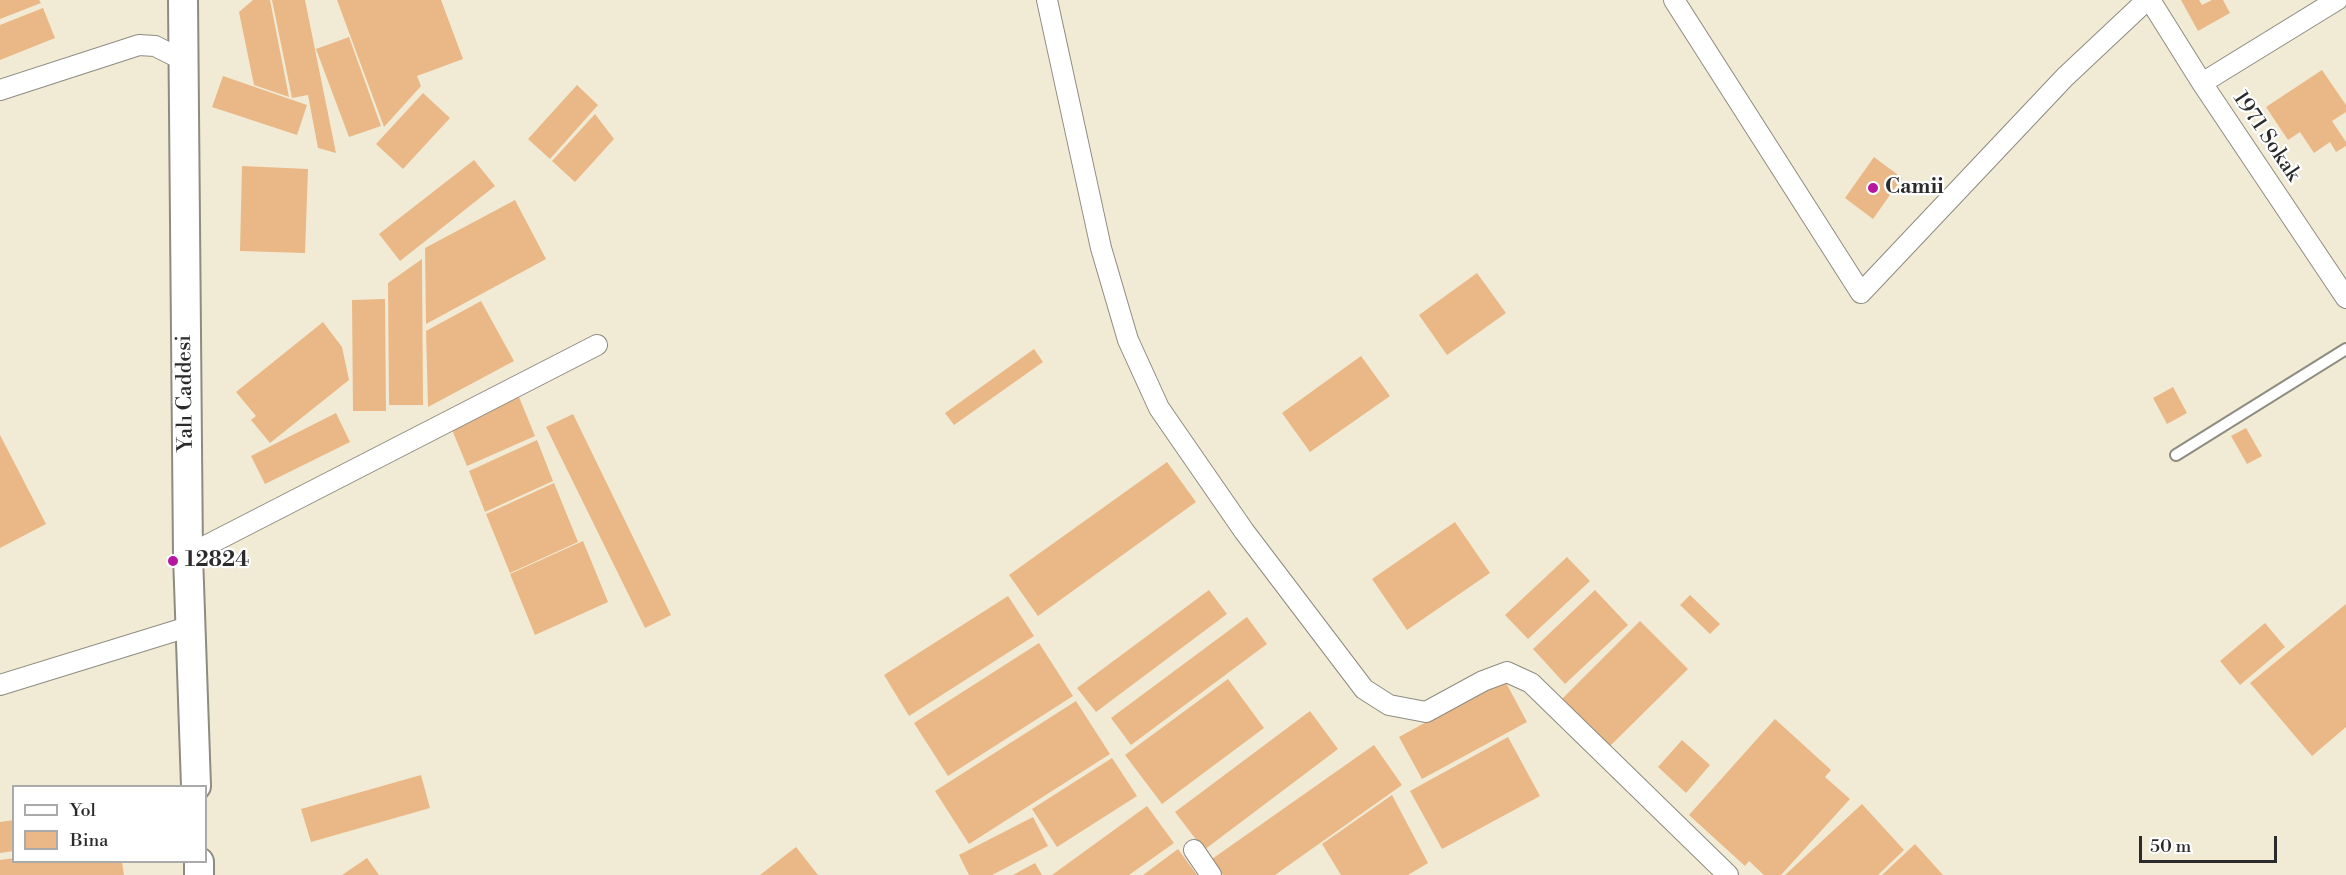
<!DOCTYPE html>
<html>
<head>
<meta charset="utf-8">
<style>
	body { margin:0 }
	#map { position:relative; width:2346px; height:875px; overflow:hidden; background:#f1ebd5; font-family:"Libre Bodoni",serif }
	canvas { display:block }
	.legend { position:absolute; left:12px; top:785px; width:195px; height:78px; box-sizing:border-box; background:#fff; border:2px solid #aaa; margin:0; padding:8px 10px; list-style:none; font-size:18px; color:#2b2b2b }
	.legend li { display:flex; align-items:center; gap:12px; height:30px }
	.legend b { width:30px; border:2px solid #aaa }
	.scale { position:absolute; left:2139px; top:836px; width:138px; height:27px; box-sizing:border-box; border:3px solid #2b2b2b; border-top:0; padding-left:8px; font-size:18px; line-height:21px; white-space:nowrap; color:#2b2b2b; -webkit-text-stroke:4px #fff; paint-order:stroke }
</style>
</head>
<body>
<div id="map">
<canvas width="2346" height="875"></canvas>
<ul class="legend">
<li><b style="height:8px;background:#fff"></b>Yol</li>
<li><b style="height:16px;background:#eab886"></b>Bina</li>
</ul>
<div class="scale">50 m</div>
</div>
<script>
const context = document.querySelector('canvas').getContext('2d');
context.lineJoin = 'round';
function fill(path, color) { context.fillStyle = color; context.fill(path, 'evenodd'); }
const poly = rows => new Path2D(rows.map(r => 'M' + r).join(''));
function trace(path, color, width, dash) { context.strokeStyle = color; context.lineWidth = width; context.lineCap = dash ? 'butt' : 'round'; context.setLineDash(dash || []); context.stroke(path); }
function drawText(font, color, halo, rows, align = 'center') {
  context.font = font + ' "Libre Bodoni",serif'; context.lineWidth = 4.5; context.setLineDash([]); context.textBaseline = 'middle'; context.strokeStyle = halo; context.fillStyle = color; for (const [text, x, y, turn = 0] of rows) {
    context.save(); context.translate(x, y); context.rotate((+turn || 0) * Math.PI / 180); context.textAlign = isNaN(turn) ? turn : align; if (halo) context.strokeText(text, 0, 0); context.fillText(text, 0, 0); context.restore();
  }
}
fill(poly([
	[0,0,39,0,41,3,0,19],
	[253,0,270,0,289,97,254,85,239,12],
	[272,0,305,0,336,153,318,148,308,95,292,98],
	[337,0,441,0,463,59,417,76,421,86,384,127],
	[2181,0,2199,0,2202,5,2212,0,2223,0,2230,13,2198,31],
	[43,8,55,38,0,60,0,25],
	[349,37,381,126,349,137,316,49],
	[2322,70,2346,105,2346,112,2332,121,2346,142,2346,146,2336,152,2330,142,2314,153,2300,132,2288,140,2266,107],
	[223,76,307,105,297,135,212,107],
	[577,85,598,105,550,159,528,139],
	[423,93,450,118,403,169,376,144],
	[595,114,614,139,575,182,552,161],
	[1874,157,1902,178,1873,219,1845,198],
	[474,160,495,186,400,261,379,234],
	[242,166,308,169,305,253,240,251],
	[515,200,546,259,426,324,425,248],
	[422,259,423,405,389,405,388,283],
	[1477,273,1506,313,1447,355,1419,315],
	[385,299,386,411,353,411,352,300],
	[481,301,514,361,428,407,426,331],
	[323,322,342,347,349,380,270,443,251,420,256,416,236,392],
	[1034,349,1043,362,954,425,945,413],
	[1361,356,1390,396,1310,452,1282,413],
	[2173,387,2187,413,2167,424,2153,398],
	[519,397,535,436,467,466,450,425],
	[336,413,350,442,265,484,251,456],
	[573,414,671,615,645,628,546,427],
	[2246,428,2262,456,2247,464,2231,436],
	[0,435,46,524,0,548],
	[537,440,553,481,485,512,469,471],
	[1167,462,1196,502,1038,616,1009,575],
	[554,483,578,542,510,573,486,514],
	[1455,522,1490,573,1407,630,1372,579],
	[583,541,608,602,535,635,510,574],
	[1567,557,1590,581,1528,639,1505,615],
	[1209,590,1227,614,1096,712,1077,688],
	[1595,590,1628,625,1565,684,1533,649],
	[1690,595,1720,624,1710,634,1680,605],
	[1008,596,1034,636,909,716,884,675],
	[2346,604,2346,727,2312,756,2250,683],
	[1247,617,1267,644,1131,745,1111,718],
	[1640,621,1688,669,1608,748,1561,700],
	[2265,623,2285,647,2240,685,2220,661],
	[1039,643,1073,696,948,776,914,723],
	[1228,679,1264,728,1162,804,1125,755],
	[1504,679,1527,722,1422,779,1399,737],
	[1076,701,1110,754,969,844,935,791],
	[1310,711,1338,749,1204,850,1175,812],
	[1775,719,1831,770,1825,777,1850,799,1781,875,1764,875,1749,861,1745,866,1689,815],
	[1508,737,1540,796,1442,849,1410,791],
	[1682,740,1710,765,1686,793,1658,767],
	[1374,745,1402,785,1275,875,1223,875,1212,859],
	[1112,758,1137,796,1057,847,1032,809],
	[421,775,430,808,311,842,301,809],
	[1392,795,1428,863,1408,875,1341,875,1322,844],
	[1862,804,1904,850,1878,875,1785,875],
	[1147,806,1174,843,1129,875,1052,875],
	[1033,817,1048,846,992,875,969,875,959,855],
	[14,820,14,851,0,853,0,822],
	[1915,844,1943,875,1882,875],
	[796,847,818,875,760,875],
	[1178,849,1197,875,1143,875],
	[14,858,14,862,122,862,124,875,0,875,0,860],
	[367,858,379,875,342,875],
	[1035,863,1042,875,1013,875]
]), '#eab886');
const lane = poly([
	[2176,455,2346,349]
]);
const street = poly([
	[1047,0,1101,248,1128,340,1159,408,1244,531,1364,689,1389,705,1426,712,1483,681,1507,672,1531,683,1728,875],
	[1674,0,1861,293,2065,77,2147,0],
	[2150,0,2202,83,2346,298],
	[2202,83,2337,0],
	[0,90,139,45,155,46,181,59],
	[188,555,597,345],
	[0,685,191,626],
	[1194,850,1211,875]
]);
const secondary = poly([
	[183,0,188,555,196,786],
	[199,862,199,875]
]);
trace(lane, '#8e8b80', 14);
trace(street, '#8e8b80', 22);
trace(secondary, '#8e8b80', 32);
trace(lane, '#fff', 10);
trace(street, '#fff', 20);
trace(secondary, '#fff', 28);
for (const [x, y, r, color] of [
	[1873,188,6,"#b5179e"],
	[173,561,6,"#b5179e"]
]) { const dot = new Path2D(); dot.arc(x, y, r, 0, 2 * Math.PI); context.fillStyle = color; context.fill(dot); trace(dot, '#fff', 2); }
drawText('21px', '#2b2b2b', '#fff', [
	["1971 Sokak",2266,137,56],
	["Yalı Caddesi",186,393,-91]
]);
drawText('bold 21px', '#2b2b2b', '#fff', [
	["Camii",1885,188],
	["12824",185,561]
], 'left');
</script>
</body>
</html>
